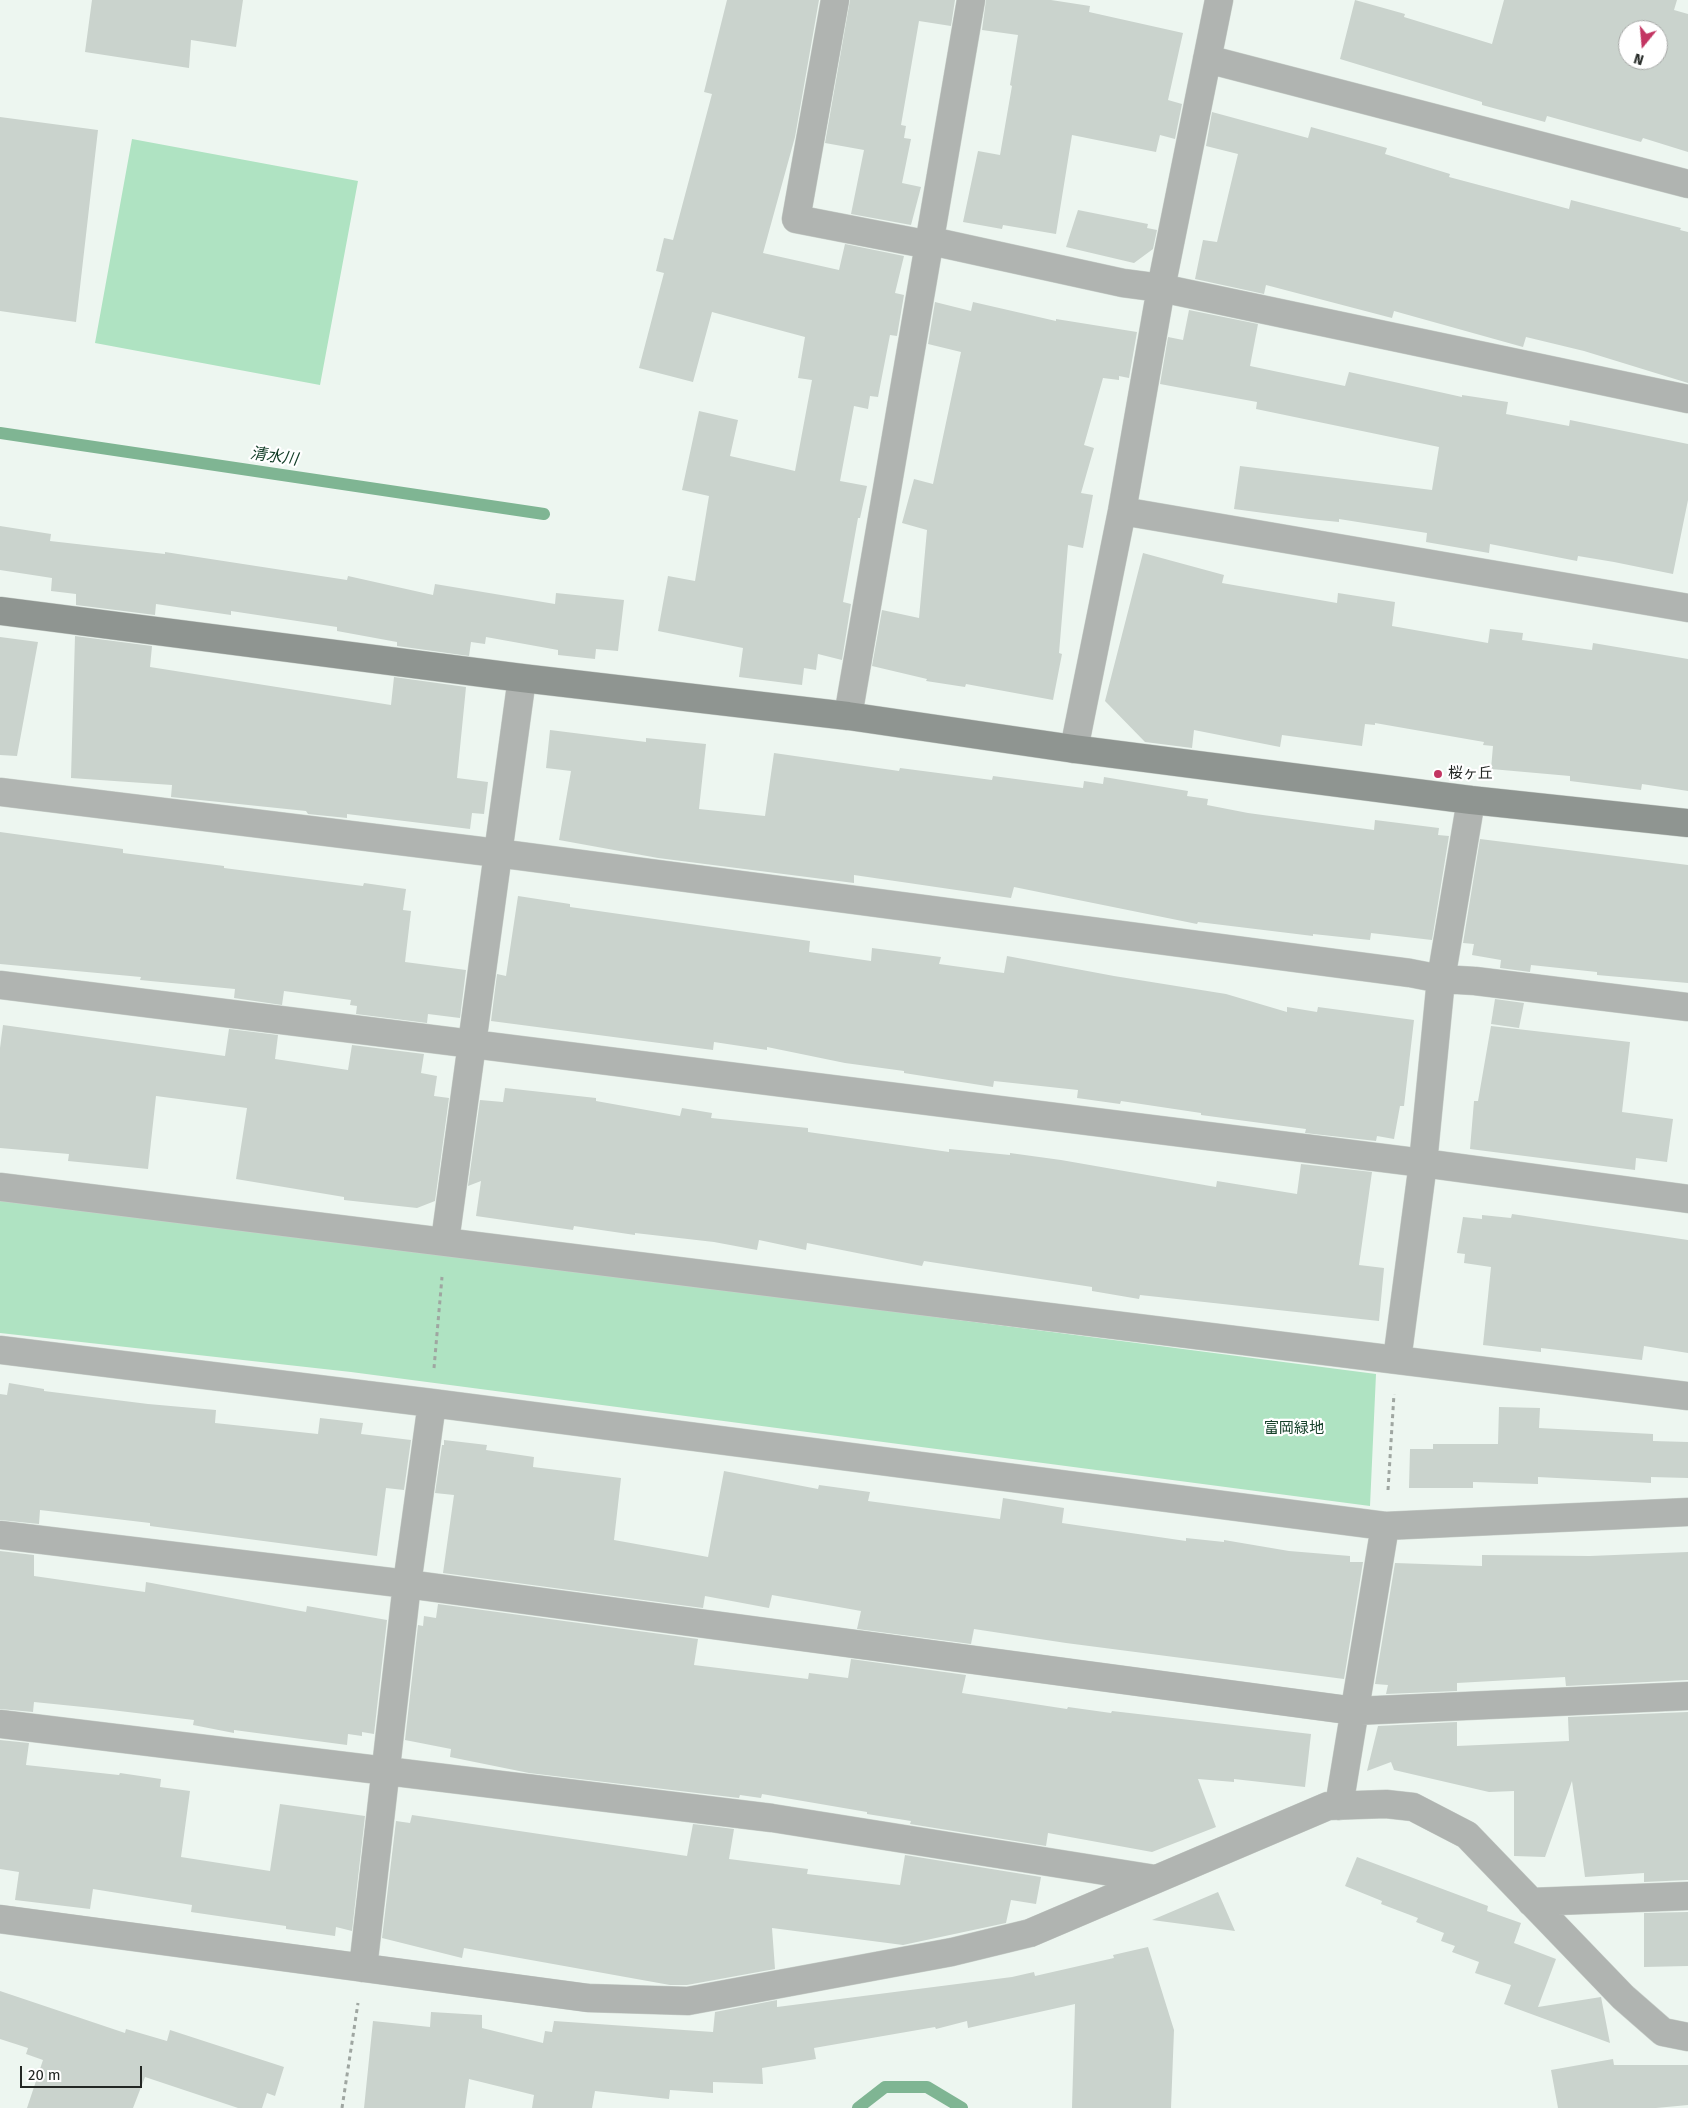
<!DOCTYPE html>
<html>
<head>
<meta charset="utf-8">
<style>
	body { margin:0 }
	#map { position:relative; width:1688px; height:2108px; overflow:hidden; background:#edf6f0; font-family:"Fira Sans",sans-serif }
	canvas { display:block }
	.north { position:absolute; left:1618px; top:20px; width:50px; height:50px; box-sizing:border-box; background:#fff; border:1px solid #a7a9a7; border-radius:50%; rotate:197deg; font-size:14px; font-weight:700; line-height:20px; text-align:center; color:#232724 }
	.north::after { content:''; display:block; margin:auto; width:18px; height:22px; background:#c33562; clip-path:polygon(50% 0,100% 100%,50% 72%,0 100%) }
	.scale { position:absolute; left:20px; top:2066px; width:122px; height:22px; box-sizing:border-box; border:2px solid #232724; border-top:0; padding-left:6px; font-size:15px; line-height:18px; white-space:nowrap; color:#232724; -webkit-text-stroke:4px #fff; paint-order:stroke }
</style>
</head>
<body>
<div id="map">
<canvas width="1688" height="2108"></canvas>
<div class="north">N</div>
<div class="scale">20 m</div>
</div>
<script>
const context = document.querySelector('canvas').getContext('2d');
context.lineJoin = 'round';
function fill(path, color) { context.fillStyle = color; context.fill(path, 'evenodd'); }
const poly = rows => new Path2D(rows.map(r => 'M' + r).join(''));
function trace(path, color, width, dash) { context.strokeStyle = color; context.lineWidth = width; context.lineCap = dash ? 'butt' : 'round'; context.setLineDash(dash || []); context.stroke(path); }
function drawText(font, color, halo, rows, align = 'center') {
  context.font = font + ' "Fira Sans","Noto Sans JP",sans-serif'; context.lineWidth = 4.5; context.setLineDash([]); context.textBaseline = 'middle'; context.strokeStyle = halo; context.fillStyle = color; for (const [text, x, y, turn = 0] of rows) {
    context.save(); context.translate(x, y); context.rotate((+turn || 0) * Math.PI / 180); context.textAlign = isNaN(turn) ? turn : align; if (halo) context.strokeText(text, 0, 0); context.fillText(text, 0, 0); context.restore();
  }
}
fill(poly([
	[132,139,358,181,320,385,95,343],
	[0,1200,465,1256,1376,1374,1370,1506,351,1372,0,1333]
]), '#afe3c2');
trace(poly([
	[0,433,544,514],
	[858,2108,885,2087,927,2087,962,2108]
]), '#7fb593', 12);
fill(poly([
	[92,0,243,0,236,47,191,40,189,68,85,52],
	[727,0,819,0,795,137,763,253,839,270,845,244,904,256,895,293,904,295,897,336,890,335,878,397,870,396,868,409,854,406,840,481,867,486,860,518,858,518,843,602,851,604,842,660,818,654,816,670,804,668,802,685,739,677,743,648,658,631,668,576,695,581,709,496,682,490,699,411,738,420,730,456,795,471,812,380,798,378,805,337,712,312,693,382,639,368,664,273,656,271,664,238,673,240,712,94,704,92],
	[850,0,955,0,951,26,919,21,901,125,906,126,904,138,911,139,902,183,921,187,911,225,851,214,864,150,825,143],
	[986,0,1051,0,1090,6,1089,12,1183,33,1168,100,1182,104,1175,139,1160,135,1156,152,1072,135,1056,234,1003,225,1002,229,963,222,978,151,1000,155,1012,86,1010,85,1018,35,982,30],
	[1355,0,1405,14,1404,17,1492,44,1504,0,1677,0,1674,10,1688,14,1688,152,1643,138,1641,142,1547,116,1545,122,1482,105,1482,102,1340,59],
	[1628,30,1658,30,1658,60,1628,60],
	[1212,112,1308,138,1311,127,1387,148,1385,154,1450,174,1449,177,1569,209,1571,200,1681,228,1680,230,1688,232,1688,383,1584,351,1526,337,1523,347,1394,311,1392,318,1266,285,1264,294,1195,279,1203,240,1217,242,1238,154,1206,146],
	[0,117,98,130,76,322,0,311],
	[1078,210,1148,224,1147,228,1157,230,1153,249,1134,263,1066,247],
	[935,302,971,311,973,302,1056,321,1056,319,1137,332,1129,378,1119,376,1119,380,1103,378,1084,445,1094,448,1081,493,1093,495,1083,548,1068,545,1059,653,1062,654,1053,700,966,684,965,687,926,681,927,679,872,666,882,610,919,618,927,530,902,523,914,479,933,484,961,352,928,344],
	[1189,310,1258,324,1250,366,1345,386,1349,372,1462,397,1462,395,1508,402,1506,414,1569,426,1570,420,1688,444,1688,500,1673,574,1614,562,1578,556,1577,561,1490,544,1489,553,1426,542,1427,533,1339,519,1339,522,1309,519,1234,509,1240,466,1432,490,1439,447,1256,409,1257,402,1160,384,1168,337,1183,340],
	[0,526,51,534,50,541,165,554,165,552,347,580,348,576,433,595,435,584,555,604,556,593,624,600,618,651,596,649,595,659,558,655,558,650,486,637,485,644,471,642,469,656,397,646,397,642,337,631,337,627,231,611,231,615,156,604,155,615,76,605,76,594,51,591,52,578,0,570],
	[1143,553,1224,575,1222,583,1337,603,1338,593,1395,602,1392,626,1488,643,1490,629,1523,633,1522,640,1592,650,1593,643,1688,659,1688,791,1642,784,1641,790,1570,781,1570,776,1491,769,1493,746,1483,745,1484,742,1375,723,1375,725,1365,724,1362,746,1282,735,1280,747,1194,730,1192,748,1145,742,1105,701],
	[75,636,152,646,150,667,391,705,394,677,466,687,457,778,488,782,484,814,472,813,470,829,347,814,347,818,308,814,306,811,171,797,172,785,71,778],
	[0,637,38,642,17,756,0,755],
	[550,730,646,742,646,738,706,744,699,809,765,816,774,753,899,771,900,768,992,780,993,776,1083,788,1084,781,1103,784,1104,777,1188,791,1187,796,1208,799,1207,805,1248,813,1374,830,1375,820,1439,828,1438,835,1449,836,1432,940,1371,933,1370,940,1313,934,1313,936,1198,922,1197,924,1014,887,1011,898,854,875,854,883,658,858,559,840,571,771,546,768],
	[0,832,123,849,123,853,224,866,224,868,363,886,364,883,406,889,403,910,411,911,405,962,466,970,460,1018,428,1014,427,1023,356,1014,357,1006,350,1005,351,1000,284,991,282,1005,234,998,235,989,140,980,141,977,0,964],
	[1480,839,1688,865,1688,983,1597,975,1597,972,1531,965,1530,972,1500,968,1501,960,1472,955,1474,944,1463,943],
	[518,896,570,904,570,907,810,941,809,952,871,961,872,948,941,957,939,964,1004,973,1007,956,1114,976,1226,994,1287,1012,1287,1007,1317,1012,1318,1007,1414,1020,1404,1106,1400,1106,1394,1139,1377,1136,1376,1141,1305,1133,1306,1129,1201,1115,1201,1113,1121,1101,1120,1104,1077,1098,1078,1090,994,1081,993,1087,904,1073,904,1071,845,1063,767,1047,767,1050,714,1042,713,1050,491,1021,497,974,506,976],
	[1495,999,1524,1003,1519,1028,1491,1024],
	[3,1025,225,1056,229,1029,278,1035,275,1059,348,1070,352,1045,424,1054,421,1073,437,1076,434,1096,449,1098,435,1201,417,1208,344,1200,344,1197,236,1179,247,1108,156,1096,148,1169,68,1161,69,1154,0,1148,0,1048],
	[1491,1026,1630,1042,1622,1112,1673,1119,1667,1162,1636,1158,1635,1170,1470,1149,1474,1101,1478,1101],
	[505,1088,596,1098,596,1101,680,1116,682,1108,712,1113,711,1118,808,1128,808,1132,949,1152,949,1149,1010,1155,1010,1153,1061,1160,1216,1187,1217,1181,1297,1194,1301,1164,1372,1172,1359,1265,1384,1268,1379,1321,1140,1295,1139,1299,1092,1291,1092,1287,924,1261,922,1266,807,1243,806,1250,759,1240,757,1250,714,1242,635,1233,635,1235,574,1226,573,1230,476,1216,481,1181,468,1186,480,1100,503,1102],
	[1512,1214,1688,1240,1688,1353,1644,1346,1642,1360,1541,1348,1541,1352,1483,1345,1491,1267,1464,1263,1465,1254,1457,1253,1463,1217,1482,1219,1482,1215,1511,1218],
	[9,1383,44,1389,44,1391,148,1404,216,1410,215,1423,318,1434,320,1418,363,1423,361,1434,411,1440,404,1490,386,1488,377,1556,150,1526,150,1523,40,1510,39,1524,0,1520,0,1394,7,1395],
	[1499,1407,1540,1408,1539,1428,1653,1434,1653,1441,1688,1442,1688,1478,1651,1477,1651,1483,1538,1477,1538,1484,1473,1482,1473,1488,1409,1488,1410,1449,1433,1449,1433,1444,1498,1444],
	[444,1440,487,1445,486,1450,534,1457,533,1467,621,1478,614,1540,708,1557,724,1471,818,1489,819,1485,870,1492,868,1501,1000,1519,1003,1498,1064,1508,1062,1523,1186,1541,1186,1538,1224,1542,1224,1540,1289,1551,1350,1556,1350,1562,1363,1562,1344,1679,1066,1643,974,1629,971,1644,857,1629,861,1611,772,1595,769,1608,705,1596,703,1608,443,1573,454,1495,435,1493,442,1445,444,1445],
	[0,1551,34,1555,34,1576,145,1592,146,1582,306,1612,307,1606,387,1620,374,1734,362,1732,362,1736,348,1734,347,1745,234,1730,234,1733,193,1725,194,1720,103,1709,34,1702,33,1712,0,1709],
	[1688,1552,1688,1680,1566,1686,1565,1677,1457,1683,1457,1691,1386,1694,1388,1685,1375,1684,1395,1563,1482,1566,1482,1555,1590,1556],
	[438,1604,698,1639,694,1665,808,1679,809,1673,848,1678,851,1659,966,1675,962,1693,1067,1709,1068,1707,1111,1713,1112,1711,1311,1734,1305,1787,1234,1779,1234,1782,1198,1779,1216,1827,1152,1852,1048,1833,1046,1846,910,1824,911,1821,867,1814,867,1812,762,1794,761,1798,740,1795,739,1798,529,1773,450,1757,451,1749,405,1740,418,1625,423,1626,424,1616,436,1618],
	[1688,1712,1688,1880,1644,1882,1644,1873,1585,1877,1572,1781,1545,1857,1514,1856,1514,1791,1489,1792,1394,1770,1391,1762,1367,1771,1378,1726,1457,1722,1457,1746,1569,1741,1568,1717],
	[0,1740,29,1743,26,1765,119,1775,120,1773,161,1779,160,1787,190,1791,181,1857,270,1871,280,1804,365,1816,352,1931,336,1927,335,1936,286,1929,286,1926,191,1912,192,1905,93,1889,90,1909,15,1900,19,1872,0,1869],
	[412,1815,687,1856,693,1824,734,1829,729,1859,808,1869,807,1874,900,1885,905,1855,1041,1877,1036,1904,1011,1900,1006,1923,903,1945,772,1928,775,1969,687,1985,670,1985,464,1948,462,1958,382,1938,396,1821,410,1823],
	[1357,1857,1488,1906,1487,1911,1521,1923,1514,1943,1556,1959,1538,2007,1601,1997,1610,2043,1504,2004,1511,1985,1475,1973,1479,1962,1452,1952,1455,1946,1441,1941,1444,1933,1416,1922,1418,1918,1381,1904,1382,1901,1345,1886],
	[1218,1892,1235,1931,1152,1920],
	[1688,1912,1688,1966,1644,1967,1644,1913],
	[1148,1947,1174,2030,1171,2108,1072,2108,1075,2004,968,2028,967,2021,936,2029,935,2027,814,2048,816,2059,762,2068,763,2084,713,2082,713,2093,670,2090,669,2099,595,2091,592,2108,532,2108,534,2095,469,2079,465,2108,364,2108,373,2021,430,2027,431,2012,482,2015,482,2028,543,2043,545,2031,552,2032,554,2021,713,2032,715,2012,777,2000,777,2007,1012,1977,1034,1972,1035,1976,1114,1958,1113,1955],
	[0,1991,125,2033,126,2029,167,2041,170,2030,284,2067,275,2096,267,2093,262,2108,238,2108,145,2077,133,2108,27,2108,43,2060,26,2054,28,2048,0,2039],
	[1613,2059,1614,2065,1688,2065,1688,2105,1656,2108,1558,2108,1551,2070]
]), '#cad3cd');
const street = poly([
	[835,0,796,219,930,245],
	[1207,59,1688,184],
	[931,241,1123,283,1161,288,1688,399],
	[1122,511,1688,608],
	[848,716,971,0],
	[1074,749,1122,511,1161,288,1219,0],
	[0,792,497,853,1410,973,1441,979,1475,981,1688,1007],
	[0,985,1423,1163,1688,1199],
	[0,1187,1688,1396],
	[445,1241,522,678],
	[0,1350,432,1403,1385,1526,1688,1512],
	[1397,1360,1423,1163,1441,979,1471,800],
	[0,1535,407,1584,1355,1711,1688,1696],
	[0,1724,772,1818,1155,1879],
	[1339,1806,1385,1526],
	[1531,1902,1688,1896],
	[0,1919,588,1998,688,2001,952,1952,1030,1933,1328,1806,1386,1804,1413,1807,1467,1835,1623,1997,1663,2032,1688,2037],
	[363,1968,407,1584,432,1403]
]);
const secondary = poly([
	[0,611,522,678,848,716,1074,749,1471,800,1688,823]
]);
trace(street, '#c9d1cb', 29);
trace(secondary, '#c9d1cb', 29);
trace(poly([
	[434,1368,442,1277],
	[1388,1490,1394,1394],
	[342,2108,358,2003]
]), '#9fa6a1', 3, [4, 4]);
trace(street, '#b0b4b1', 28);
trace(secondary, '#8f9591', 28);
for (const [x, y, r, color] of [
	[1438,774,5,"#c33562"]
]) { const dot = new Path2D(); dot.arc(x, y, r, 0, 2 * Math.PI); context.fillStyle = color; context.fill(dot); trace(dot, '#fff', 2); }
drawText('15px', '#232724', '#fff', [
	["桜ヶ丘",1448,774]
], 'left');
drawText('15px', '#16412a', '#fff', [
	["富岡緑地",1294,1429]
]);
drawText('italic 16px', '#0f3b24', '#fff', [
	["清水川",274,457,8]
]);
</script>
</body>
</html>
